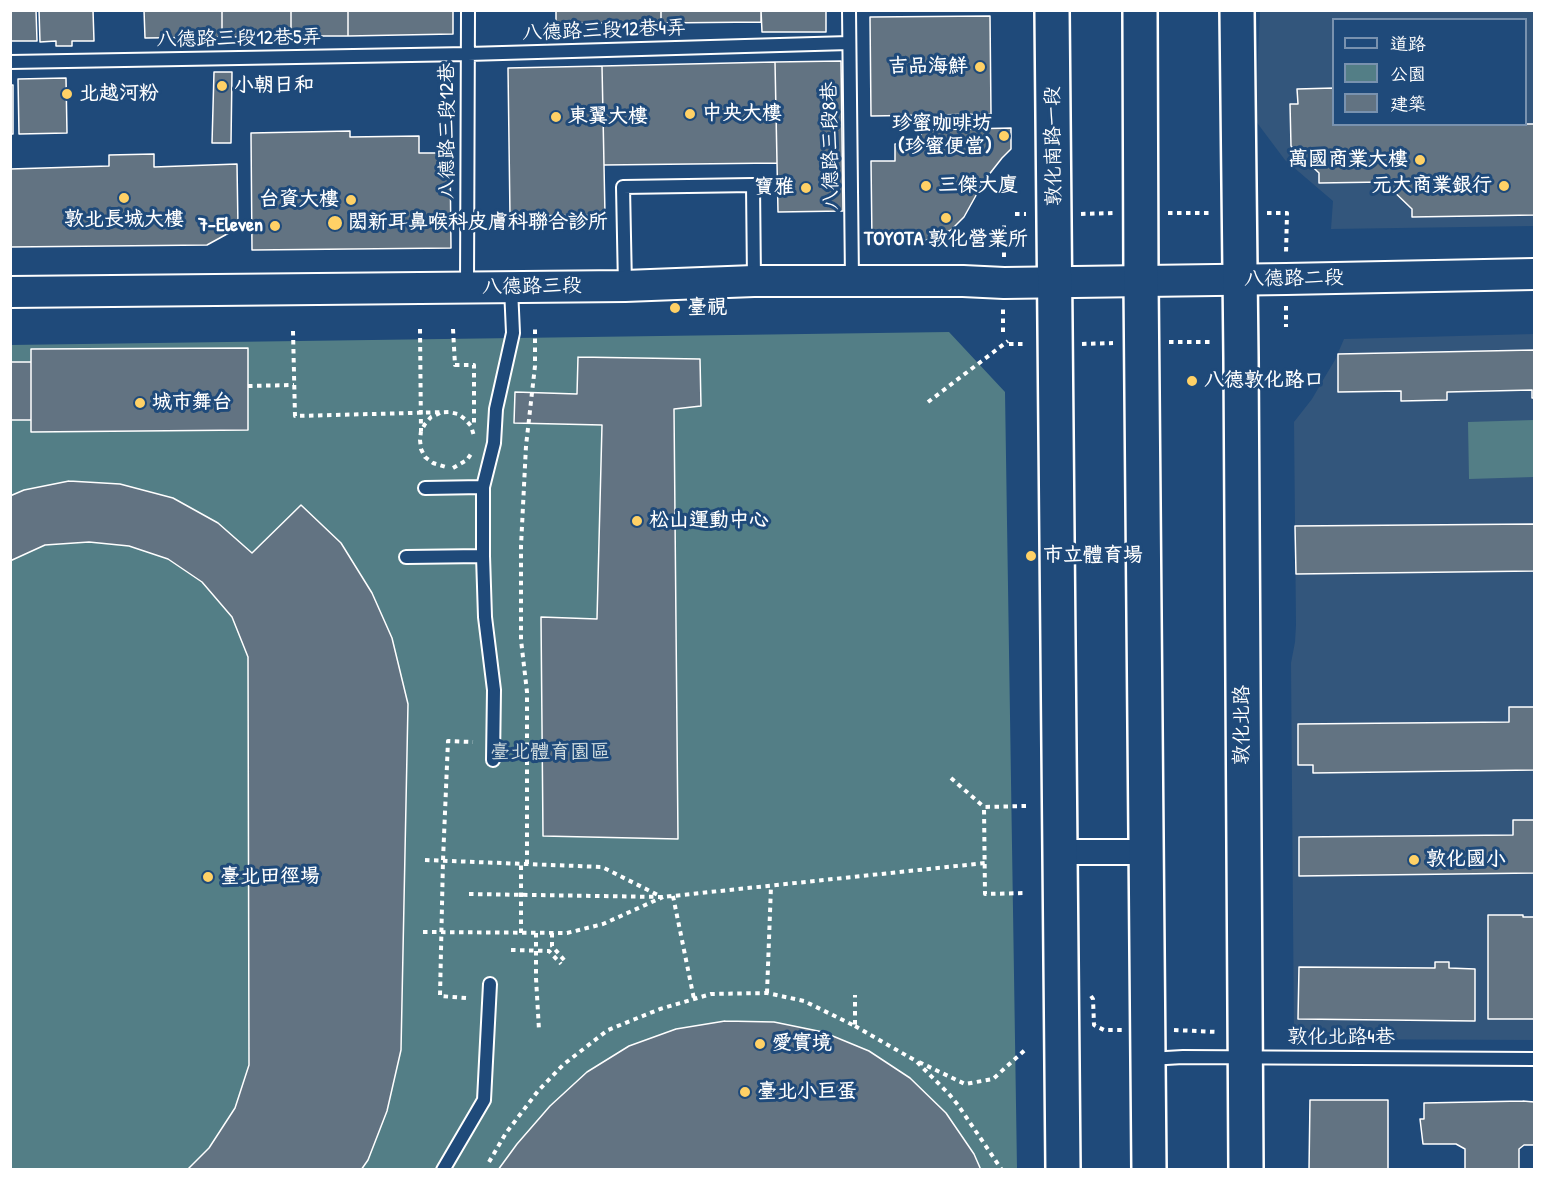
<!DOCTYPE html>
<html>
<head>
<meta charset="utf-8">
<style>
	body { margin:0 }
	#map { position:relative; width:1545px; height:1180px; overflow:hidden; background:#1f4a7a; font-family:"Patrick Hand","LXGW WenKai TC",sans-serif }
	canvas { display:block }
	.frame { position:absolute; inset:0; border:12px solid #fff; pointer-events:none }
	.legend { position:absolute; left:1332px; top:18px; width:195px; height:108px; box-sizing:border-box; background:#1f4a7a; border:2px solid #7992af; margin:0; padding:8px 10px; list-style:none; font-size:18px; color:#fff }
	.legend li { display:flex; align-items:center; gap:12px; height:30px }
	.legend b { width:30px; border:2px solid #7992af }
</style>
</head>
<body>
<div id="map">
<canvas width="1545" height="1180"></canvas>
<div class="frame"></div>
<ul class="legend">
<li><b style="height:8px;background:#1f4a7a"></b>道路</li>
<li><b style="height:16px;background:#537e86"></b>公園</li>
<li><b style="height:16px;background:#627382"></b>建築</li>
</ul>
</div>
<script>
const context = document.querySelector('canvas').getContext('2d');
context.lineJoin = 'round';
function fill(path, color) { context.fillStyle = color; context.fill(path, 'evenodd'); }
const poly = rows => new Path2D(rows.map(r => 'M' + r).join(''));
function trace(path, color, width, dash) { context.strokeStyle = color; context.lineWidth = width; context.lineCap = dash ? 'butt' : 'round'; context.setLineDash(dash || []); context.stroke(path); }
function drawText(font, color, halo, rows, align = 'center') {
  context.font = font + ' "Patrick Hand","LXGW WenKai TC",sans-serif'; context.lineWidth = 6; context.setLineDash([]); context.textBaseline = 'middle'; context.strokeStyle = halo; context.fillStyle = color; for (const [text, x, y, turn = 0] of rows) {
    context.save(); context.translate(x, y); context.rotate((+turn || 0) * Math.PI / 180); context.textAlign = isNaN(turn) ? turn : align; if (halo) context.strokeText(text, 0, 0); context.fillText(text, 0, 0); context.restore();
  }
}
fill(poly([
	[1260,11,1534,11,1534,226,1331,229,1333,201,1285,160,1255,120],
	[1334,20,1526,20,1526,124,1334,124],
	[1534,334,1534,1040,1294,1039,1291,663,1295,642,1296,625,1294,422,1312,399,1323,380,1335,360,1344,339]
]), '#33567c');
fill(poly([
	[949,332,1005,392,1017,1169,11,1169,10,345],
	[1534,420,1534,477,1469,479,1468,422]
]), '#537e86');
const building = poly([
	[10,10,36,10,37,41,10,41,10,10],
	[39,10,93,10,94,41,72,41,72,46,56,46,56,41,40,42,39,10],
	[144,10,222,10,222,37,145,38,144,10],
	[222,10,291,10,291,36,222,37,222,10],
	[291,10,348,10,348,36,291,36,291,10],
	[348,10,453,10,453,34,348,36,348,10],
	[556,10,661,10,661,23,556,23,556,10],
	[661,10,761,10,761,22,661,23,661,10],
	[761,10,826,10,826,32,762,32,761,10],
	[990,16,991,114,871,116,870,17,990,16],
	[841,61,843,211,778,212,775,62,841,61],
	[775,62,777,163,604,165,602,66,775,62],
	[602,66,605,215,510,216,508,68,602,66],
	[214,72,232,72,231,143,212,143,214,72],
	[66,78,67,133,19,134,18,79,66,78],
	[10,85,13,85,13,134,10,134,10,85],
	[1334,88,1334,124,1534,124,1534,215,1412,217,1412,209,1384,182,1319,183,1319,173,1291,146,1290,104,1298,104,1297,89,1334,88],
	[1011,128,1011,149,1002,158,984,181,964,217,951,230,935,238,926,240,872,241,871,161,895,161,895,144,921,143,921,130,1011,128],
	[350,131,350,137,419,136,419,153,450,153,451,248,252,250,251,133,350,131],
	[154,154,154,167,237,164,238,228,207,245,10,247,10,169,109,166,109,155,154,154],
	[248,348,248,430,31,432,31,349,248,348],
	[1534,350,1534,398,1532,398,1532,390,1447,392,1447,400,1401,401,1401,391,1338,392,1338,354,1534,350],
	[578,357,700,359,701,406,674,409,678,839,543,836,541,617,597,619,602,425,514,423,515,392,577,394,578,357],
	[10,362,31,362,31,420,10,420,10,362],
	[69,481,120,484,173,498,218,523,252,553,301,505,341,543,372,593,392,638,408,704,401,1050,387,1111,368,1160,361,1170,187,1170,209,1148,235,1108,249,1065,248,657,232,617,202,582,168,559,129,546,89,542,45,545,10,561,10,496,24,490,69,481],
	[1534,524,1534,571,1296,574,1295,526,1534,524],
	[1509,707,1534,707,1534,770,1313,773,1313,765,1298,765,1298,724,1509,722,1509,707],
	[1513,820,1534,820,1534,873,1299,876,1299,837,1513,835,1513,820],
	[1488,915,1523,915,1523,917,1534,917,1534,1019,1488,1019,1488,915],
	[1435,962,1449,962,1449,968,1475,969,1475,1021,1298,1019,1299,967,1435,968,1435,962],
	[725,1021,774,1022,823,1032,869,1051,910,1078,946,1113,974,1154,981,1170,498,1170,517,1144,550,1106,587,1072,629,1046,676,1029,725,1021],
	[1310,1100,1388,1100,1388,1170,1309,1170,1310,1100],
	[1523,1101,1534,1102,1534,1145,1524,1145,1519,1149,1519,1169,1522,1170,1461,1170,1465,1169,1465,1149,1456,1144,1423,1144,1420,1119,1424,1119,1424,1103,1523,1101]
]);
fill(building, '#627382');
trace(building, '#fff', 1.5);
const service = poly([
	[849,10,852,280],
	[10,62,468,54,849,43],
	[625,286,623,187,753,185,754,280],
	[467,287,468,10],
	[425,488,483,487],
	[406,557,483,556],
	[493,760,494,690,485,617,483,556,483,487,494,443,496,409,513,333,511,288],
	[1149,1059,1183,1057,1534,1059],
	[443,1170,484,1100,490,984]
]);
const minor = poly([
	[1060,852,1146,852]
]);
const tertiary = poly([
	[10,292,625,286,754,281,963,281,1004,283,1286,279,1534,274]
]);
const secondary = poly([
	[1052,10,1063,1170],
	[1140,10,1141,281,1149,1170],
	[1237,10,1241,358,1246,1170]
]);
trace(service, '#fff', 16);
trace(minor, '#fff', 28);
trace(tertiary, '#fff', 34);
trace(secondary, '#fff', 38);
trace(poly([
	[1168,213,1212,213],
	[1267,213,1287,213,1286,254],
	[1015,214,1026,214],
	[1081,214,1113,213],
	[1004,257,1004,224],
	[1286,306,1286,327],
	[420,329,421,431],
	[453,329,455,365,474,365,474,426],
	[293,331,295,416,449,412,458,414,465,419,471,426,474,436],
	[1003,332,1003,309],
	[1169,342,1212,342],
	[1009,344,1026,344],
	[1082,344,1113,343],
	[248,386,294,385],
	[928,402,1008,341],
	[440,413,431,417,425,424,421,431,420,440,421,449,425,457,433,463,446,467],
	[453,468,467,460,471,454],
	[951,778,984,807],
	[1026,806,984,807,985,894,1026,893],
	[527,864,527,692,521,640,521,546,526,446,535,366,535,327],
	[469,894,663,897,985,863],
	[673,896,694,999],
	[552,933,552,946,565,961],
	[511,950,549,951,561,964],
	[536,978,539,1030],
	[767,993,771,886],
	[1091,996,1093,999,1094,1025,1104,1030,1122,1030],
	[466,998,440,996,443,860,448,741,473,742],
	[855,1026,916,1061,949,1094,958,1105,1002,1170],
	[1174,1030,1218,1032],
	[919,1062,965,1084,993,1079,1027,1048],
	[489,1162,506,1133,538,1091,564,1064,608,1030,660,1009,711,994,767,993,804,1001,855,1026,855,995]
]), '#fff', 4, [4.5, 4.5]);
trace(service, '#1f4a7a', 12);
trace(minor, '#1f4a7a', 24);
trace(tertiary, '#1f4a7a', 30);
trace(secondary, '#1f4a7a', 33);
trace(poly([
	[425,860,602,867,662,897],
	[423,932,567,933,603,924,663,897],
	[521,933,521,863],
	[536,933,536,978]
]), '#fff', 4, [4.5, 4.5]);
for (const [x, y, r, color] of [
	[980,67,6,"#ffd166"],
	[222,86,6,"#ffd166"],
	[67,94,6,"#ffd166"],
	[690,114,6,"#ffd166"],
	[556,117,6,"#ffd166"],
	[1004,136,6,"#ffd166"],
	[1420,160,6,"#ffd166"],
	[926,186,6,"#ffd166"],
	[1504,186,6,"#ffd166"],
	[806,188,6,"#ffd166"],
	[124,198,6,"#ffd166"],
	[351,200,6,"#ffd166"],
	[946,218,6,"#ffd166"],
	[335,223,8,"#ffd166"],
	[275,226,6,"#ffd166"],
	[675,308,6,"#ffd166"],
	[1192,381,6,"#ffd166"],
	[140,403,6,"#ffd166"],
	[637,521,6,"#ffd166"],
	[1031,556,6,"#ffd166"],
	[1414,860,6,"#ffd166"],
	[208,877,6,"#ffd166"],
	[760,1044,6,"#ffd166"],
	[745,1092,6,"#ffd166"]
]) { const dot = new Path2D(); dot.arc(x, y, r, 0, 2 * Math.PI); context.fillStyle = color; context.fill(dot); trace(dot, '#1f4a7a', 2); }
drawText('20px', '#fff', '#1f4a7a', [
	["八德路三段12巷4弄",604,31,-2],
	["八德路三段12巷5弄",239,39,-1],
	["八德路三段12巷",448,131,-90],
	["八德路三段8巷",831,146,-91],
	["敦化南路一段",1054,146,-91],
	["八德路二段",1294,279,-1],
	["八德路三段",532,287,-1],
	["敦化北路",1243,725,-90],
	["敦化北路4巷",1341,1038]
]);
drawText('bold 20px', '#fff', '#1f4a7a', [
	["吉品海鮮",968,67,"right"],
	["小朝日和",234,86],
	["北越河粉",79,94],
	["中央大樓",702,114],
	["東翼大樓",568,117],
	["珍蜜咖啡坊",992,124,"right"],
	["(珍蜜便當)",992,147,"right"],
	["萬國商業大樓",1408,160,"right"],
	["三傑大廈",938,186],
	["元大商業銀行",1492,186,"right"],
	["寶雅",794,188,"right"],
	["台資大樓",339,200,"right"],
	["敦北長城大樓",124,220,"center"],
	["閎新耳鼻喉科皮膚科聯合診所",348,223],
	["7-Eleven",263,226,"right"],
	["TOYOTA 敦化營業所",946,240,"center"],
	["臺視",687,308],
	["八德敦化路口",1204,381],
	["城市舞台",152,403],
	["松山運動中心",649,521],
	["市立體育場",1043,556],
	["敦化國小",1426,860],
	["臺北田徑場",220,877],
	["愛實境",772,1044],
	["臺北小巨蛋",757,1092]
], 'left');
drawText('20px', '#d4dfe1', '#1f4a7a', [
	["臺北體育園區",550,753]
]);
</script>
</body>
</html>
